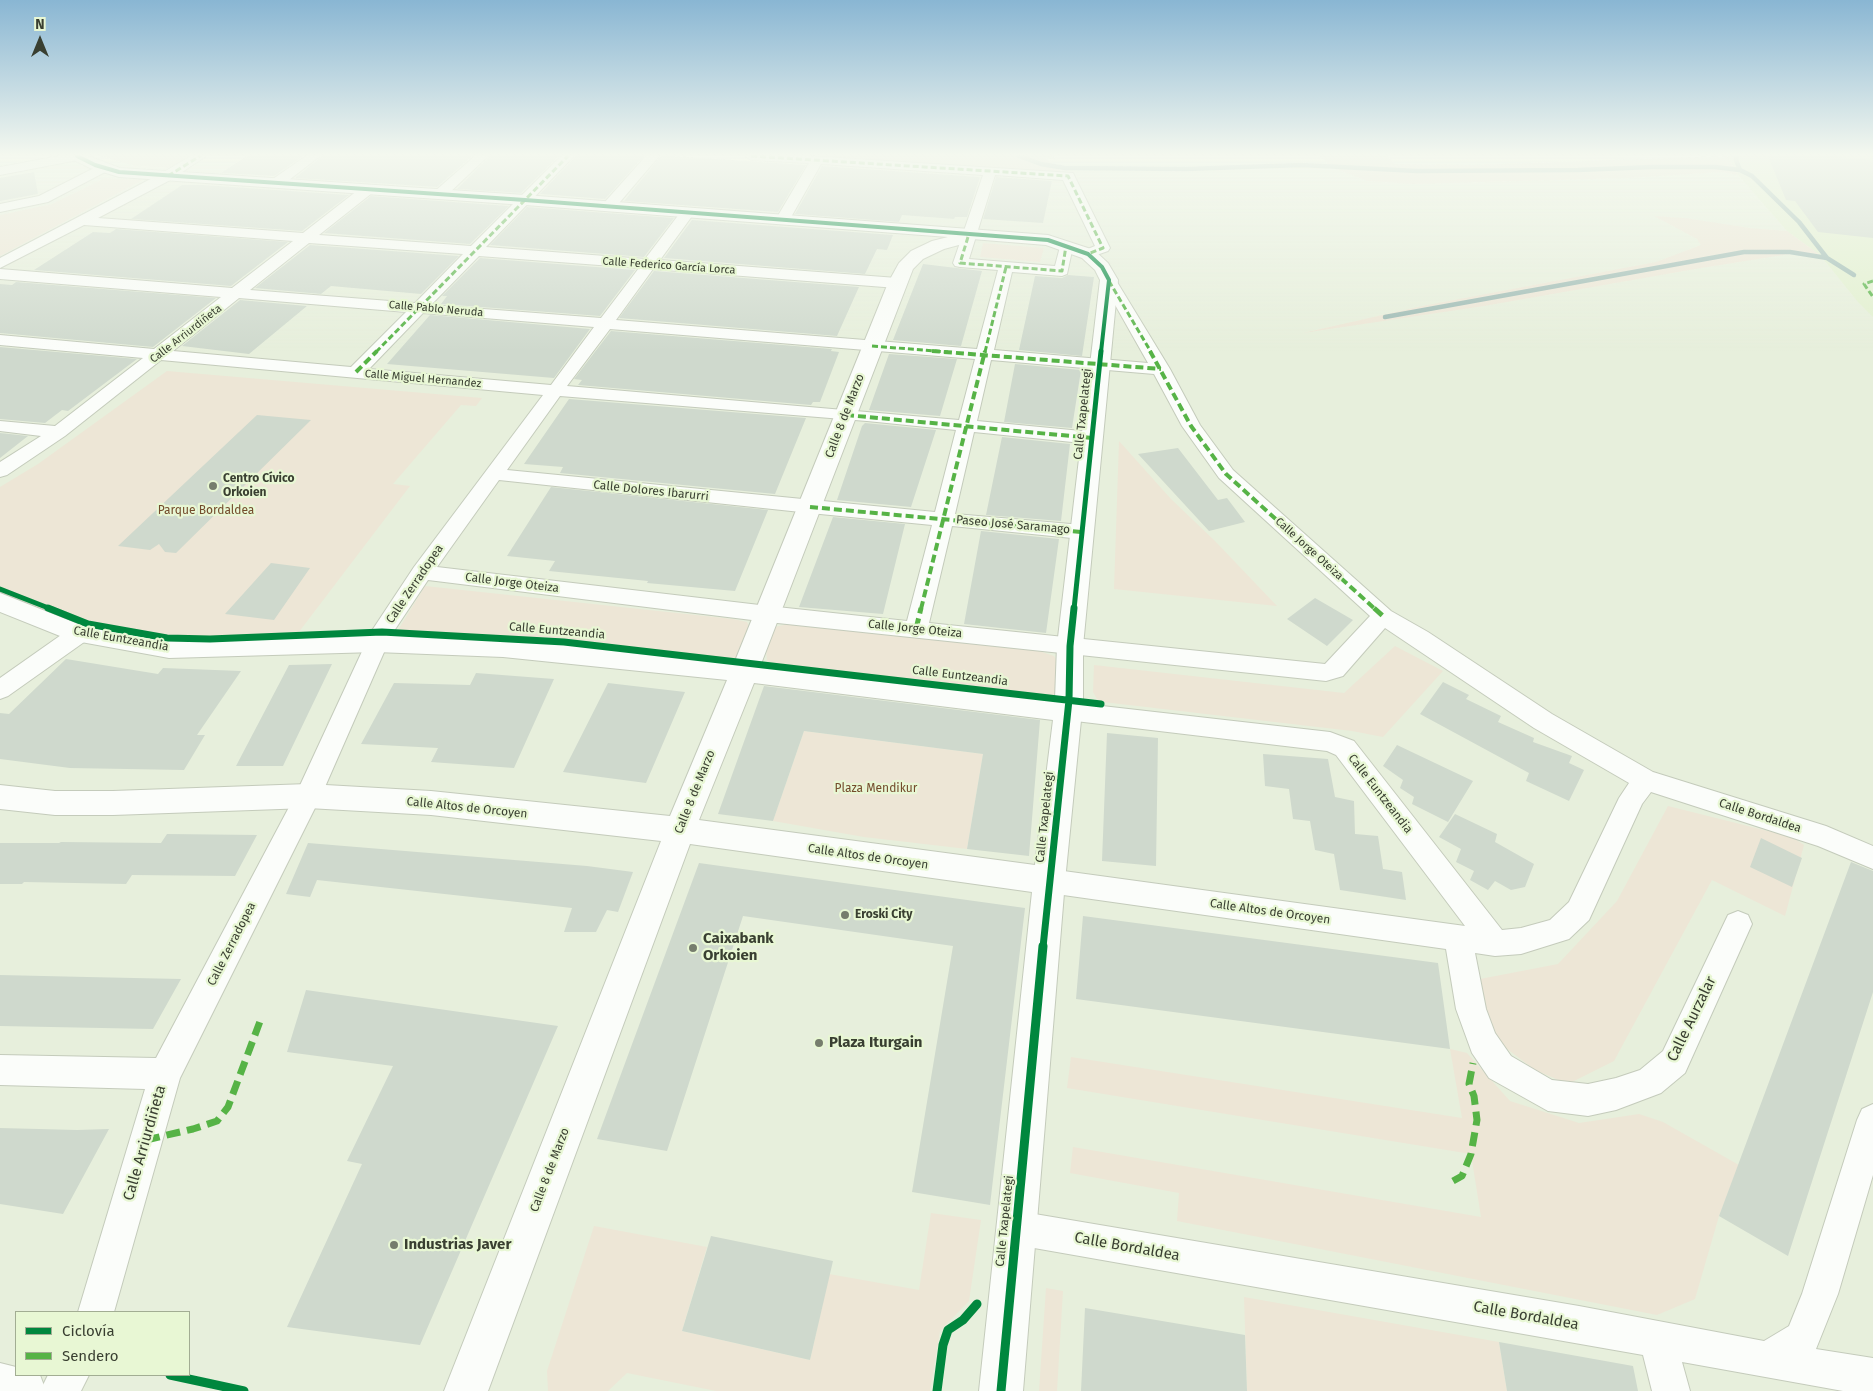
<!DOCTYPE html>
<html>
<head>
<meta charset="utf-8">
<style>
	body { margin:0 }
	#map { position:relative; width:1873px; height:1391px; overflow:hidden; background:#e7efdc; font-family:"Fira Sans",sans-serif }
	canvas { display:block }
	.legend { position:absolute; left:15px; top:1311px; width:175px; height:65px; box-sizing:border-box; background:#e8f7d4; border:1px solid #a2ad93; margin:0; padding:6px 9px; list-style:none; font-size:15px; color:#393f31 }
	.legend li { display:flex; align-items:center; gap:10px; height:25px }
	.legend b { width:25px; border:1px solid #a2ad93 }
	.north { position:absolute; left:15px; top:15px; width:50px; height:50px; -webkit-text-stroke:4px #e8f7d4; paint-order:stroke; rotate:0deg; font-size:14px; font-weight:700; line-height:20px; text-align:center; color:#393f31 }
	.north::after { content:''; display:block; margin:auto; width:18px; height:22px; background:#393f31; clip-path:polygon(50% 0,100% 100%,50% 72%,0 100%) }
</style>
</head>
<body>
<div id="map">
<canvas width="1873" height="1391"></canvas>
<ul class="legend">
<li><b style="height:6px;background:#00873e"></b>Ciclovía</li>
<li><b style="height:6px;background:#56b346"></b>Sendero</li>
</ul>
<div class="north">N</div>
</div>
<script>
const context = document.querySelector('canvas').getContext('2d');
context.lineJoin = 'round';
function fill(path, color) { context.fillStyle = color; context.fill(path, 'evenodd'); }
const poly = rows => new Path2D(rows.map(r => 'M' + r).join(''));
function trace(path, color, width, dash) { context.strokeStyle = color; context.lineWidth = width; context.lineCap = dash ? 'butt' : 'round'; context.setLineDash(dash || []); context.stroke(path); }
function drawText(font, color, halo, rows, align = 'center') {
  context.font = font + ' "Fira Sans",sans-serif'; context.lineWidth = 4.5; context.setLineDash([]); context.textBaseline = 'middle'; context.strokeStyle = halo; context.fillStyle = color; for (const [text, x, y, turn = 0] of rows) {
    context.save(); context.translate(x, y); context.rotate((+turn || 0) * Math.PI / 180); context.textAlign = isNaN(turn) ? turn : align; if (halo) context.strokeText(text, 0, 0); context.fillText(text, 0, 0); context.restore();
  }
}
fill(poly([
	[1727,156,1873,156,1873,317,1858,302,1820,255,1787,231,1738,175]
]), '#e2f0cf');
fill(poly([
	[101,156,194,156,168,168,135,166],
	[788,156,1052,156,1058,160,1044,157,1064,173],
	[1320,156,1387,156,1395,164,1474,165,1727,156,1738,175,1721,172,1630,178,1413,184,1367,181,1331,167],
	[105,178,143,180,0,256,0,215,52,204],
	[1654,216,1685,218,1750,228,1787,231,1820,255,1790,254,1701,268,1484,306,1303,333,1422,306,1656,262,1701,245,1697,239],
	[983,243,1044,248,1040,262,980,257],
	[167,371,482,398,476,406,461,405,393,484,410,486,289,645,169,649,79,634,0,602,0,487,38,464],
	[1119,441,1171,499,1215,541,1277,606,1114,589],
	[425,586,733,619,747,622,751,630,733,663,562,644,403,637,398,630],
	[788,624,1036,650,1054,656,1061,668,1058,695,1045,701,777,668,767,661,766,649,775,627],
	[1395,646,1443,671,1383,737,1352,731,1103,702,1097,699,1093,692,1094,665,1344,693],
	[804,731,983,754,967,849,864,837,773,821],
	[1668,806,1792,837,1804,845,1785,916,1712,880,1614,1061,1568,1084,1535,1070,1491,1037,1480,979,1558,964,1617,901],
	[1450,1049,1467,1053,1510,1101,1579,1123,1639,1114,1663,1122,1739,1165,1719,1216,1695,1299,1657,1315,1177,1221,1179,1193,1070,1173,1073,1147,1481,1217,1471,1154,1067,1088,1071,1057,1462,1118],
	[931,1213,981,1220,969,1301,940,1331,930,1391,716,1391,627,1373,608,1391,548,1391,547,1371,594,1226,707,1247,682,1331,810,1360,829,1274,919,1290],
	[1046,1288,1063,1291,1057,1391,1039,1391],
	[1244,1297,1499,1342,1507,1391,1247,1391]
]), '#ede6d6');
trace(poly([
	[1019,156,1041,164,1065,168,1186,169,1302,165,1417,171,1578,170,1652,167,1715,167,1740,170],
	[1737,156,1736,160,1740,170,1752,176,1799,222,1827,258,1854,275],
	[1385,317,1744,252,1790,252,1827,258]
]), '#9cb9b3', 4.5);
fill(poly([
	[247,156,303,156,274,176,221,173],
	[322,156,472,156,437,187,295,178],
	[490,156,559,156,521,193,457,189],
	[576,156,644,156,605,199,540,194],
	[661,156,672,156,806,165,778,212,624,201],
	[1768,156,1831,156,1873,160,1873,238,1818,232,1795,201,1786,200],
	[822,166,980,177,967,217,955,217,954,219,902,215,899,222,795,214],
	[34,172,38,194,0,201,0,178],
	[996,177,1052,181,1043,223,983,219],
	[182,185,203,185,349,195,302,231,131,219],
	[371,196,509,206,470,244,324,233],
	[527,207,674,218,644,257,490,245],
	[692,220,893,235,887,250,877,249,865,274,664,258],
	[116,229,288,242,231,286,34,270,93,232,110,233],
	[310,245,459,256,421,294,331,286,321,294,255,288],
	[480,258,635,270,600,316,441,304,447,296,442,296],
	[923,264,982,271,961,346,893,340],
	[654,271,859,287,837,336,619,318],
	[1068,275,1094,277,1082,356,1019,350,1035,276,1062,278],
	[16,282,216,298,153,347,0,333,0,284,12,285],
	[240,300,307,306,249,354,182,346],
	[430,315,590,329,554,378,387,364],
	[611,331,832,349,831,351,839,352,820,402,813,402,811,405,578,385,582,380,574,379],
	[0,347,137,359,68,411,62,410,45,423,0,419],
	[889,354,957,359,940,416,869,410],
	[1015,364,1081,370,1072,428,1004,422],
	[569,399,806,418,775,494,560,473,563,467,524,464],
	[257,415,311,420,176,553,165,552,159,544,150,550,118,546],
	[865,423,936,430,911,507,837,500,862,426],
	[0,433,28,436,0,458],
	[1002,437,1070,444,1061,521,986,515],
	[1178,448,1218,500,1227,498,1245,522,1209,531,1138,454],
	[551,487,768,510,735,591,647,583,648,581,549,571,555,561,507,556],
	[833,517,905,524,883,614,799,607],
	[981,531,1059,539,1046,633,964,624],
	[271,563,310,568,274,620,225,614],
	[1315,598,1353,620,1327,646,1287,619],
	[66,659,158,674,163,668,241,671,197,735,205,735,184,770,70,768,0,759,0,713,9,714],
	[332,664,283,766,236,766,289,665],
	[476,673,554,679,514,768,431,762,438,748,361,744,394,683,470,685],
	[1443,682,1469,695,1466,699,1501,716,1498,722,1534,738,1533,742,1572,756,1569,763,1584,770,1569,801,1526,781,1529,773,1420,714],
	[608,683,685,692,646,783,563,772],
	[764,686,1040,720,1029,856,967,849,983,754,804,731,773,821,718,814],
	[1107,733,1158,738,1156,866,1102,861],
	[1397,745,1473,781,1448,822,1412,804,1414,797,1400,788,1403,780,1383,766],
	[1263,754,1328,759,1335,797,1354,801,1355,834,1378,836,1383,869,1402,872,1406,900,1340,890,1334,854,1315,850,1310,821,1293,819,1289,789,1265,786],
	[1455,814,1497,834,1495,842,1534,864,1525,887,1511,890,1495,881,1488,890,1470,880,1474,871,1456,862,1461,849,1439,837],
	[167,834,257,835,235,876,132,875,126,884,24,882,22,884,0,884,0,843,59,843,61,842,161,843],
	[1761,838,1802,858,1792,887,1750,867],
	[308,843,587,866,633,872,618,912,607,910,596,932,564,932,572,908,317,880,310,897,286,894],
	[1851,862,1873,871,1873,992,1788,1256,1719,1216],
	[699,863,1025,908,990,1205,912,1192,953,946,743,916,667,1151,597,1139],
	[1083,916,1438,963,1450,1049,1076,999],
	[0,975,87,977,181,979,153,1029,0,1026],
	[306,990,558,1026,420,1345,287,1327,362,1164,347,1161,393,1066,287,1052],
	[0,1128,77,1130,109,1129,63,1214,0,1204],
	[711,1236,833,1261,810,1360,682,1331],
	[1085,1308,1245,1335,1247,1391,1081,1391],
	[1499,1342,1633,1366,1638,1391,1507,1391]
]), '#cfd9cd');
const street = poly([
	[59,156,84,156,78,160,0,175,0,167,59,156],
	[191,156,206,156,172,179,98,218,303,233,362,187,367,186,374,190,372,193,319,235,471,246,561,156,574,156,486,247,645,259,683,209,688,208,695,212,660,260,897,278,902,280,905,283,902,286,897,288,653,269,616,320,977,349,998,270,960,267,955,266,953,263,983,175,821,164,790,219,783,223,776,219,809,163,751,160,745,156,809,156,1073,173,1110,248,1108,251,1088,258,1083,257,1081,254,1083,251,1095,246,1063,180,995,175,969,259,1055,266,1061,243,1066,242,1071,243,1073,246,1067,274,1062,276,1012,272,994,350,1148,363,1101,280,1104,277,1109,275,1114,277,1170,369,1200,425,1233,470,1391,611,1428,632,1552,714,1653,772,1826,826,1873,846,1873,869,1818,846,1651,792,1642,804,1589,920,1569,939,1521,954,1495,956,1475,953,1486,1009,1495,1033,1511,1056,1552,1080,1588,1084,1616,1078,1640,1070,1663,1051,1728,915,1738,911,1748,915,1752,924,1685,1073,1661,1093,1616,1110,1588,1116,1548,1111,1489,1078,1472,1053,1456,1009,1446,949,1049,893,1039,889,1035,881,1039,873,1049,869,1465,926,1336,755,1327,751,1067,720,1058,717,1055,711,1058,705,1067,702,1330,732,1354,741,1502,930,1521,928,1550,920,1569,902,1619,798,1629,783,1534,728,1385,628,1343,676,1326,681,768,622,428,580,392,634,321,796,180,1078,114,1312,78,1312,145,1089,0,1085,0,1055,156,1058,296,794,371,632,414,567,543,395,161,360,65,436,7,475,0,477,0,462,41,436,0,431,0,421,55,426,143,358,0,345,0,335,154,349,221,297,0,279,0,269,232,288,293,241,84,225,0,268,0,258,162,173,191,156],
	[309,243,463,254,415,303,250,290,309,243],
	[479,256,639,268,601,318,431,305,479,256],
	[239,298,406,312,351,367,173,351,239,298],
	[423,313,594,327,551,385,369,369,423,313],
	[610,329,975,359,959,420,567,386,610,329],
	[991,360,1154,374,1182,426,1219,478,1370,616,1325,664,929,623,952,526,1082,539,1089,537,1092,532,1089,527,1082,525,955,514,974,432,1092,444,1099,442,1101,438,1099,434,1092,432,977,421,991,360],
	[560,396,867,421,956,430,935,512,507,470,560,396],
	[499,480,810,513,932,525,907,621,768,606,437,567,499,480],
	[306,156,320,156,280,187,270,187,268,184,270,181,306,156],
	[475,156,488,156,444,198,434,198,432,195,434,192,475,156],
	[646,156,659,156,614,209,604,209,602,206,604,203,646,156],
	[102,164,108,168,107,171,48,202,0,212,0,204,39,196,102,164],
	[79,626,87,628,90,634,87,640,8,696,0,699,0,678,71,628,79,626],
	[1873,1104,1873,1175,1838,1294,1816,1349,1873,1358,1873,1391,1843,1391,1682,1362,1690,1391,1652,1391,1643,1355,1017,1245,1005,1240,1000,1228,1005,1216,1017,1211,1579,1306,1764,1341,1789,1326,1802,1294,1857,1120,1862,1109,1873,1104],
	[48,1375,89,1375,81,1391,40,1391,48,1375]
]);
const secondary = poly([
	[70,156,88,156,120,168,167,171,525,195,1048,235,1094,250,1108,263,1118,280,1083,646,1083,700,1065,881,1023,1391,979,1391,1032,892,690,844,488,1391,444,1391,661,841,431,815,308,808,113,815,55,815,0,809,0,785,55,791,113,791,308,784,431,791,670,816,727,680,503,657,376,652,169,658,70,640,0,612,0,593,83,626,169,640,376,634,503,639,735,661,888,283,899,263,911,251,932,241,948,237,525,205,119,177,90,168,72,159,70,156],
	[972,239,1046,245,1082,258,1095,270,1100,280,1057,646,1055,699,761,664,913,269,923,259,944,249,970,242,972,239],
	[754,683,1053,720,1035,865,699,820,754,683],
	[0,1363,16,1367,16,1375,40,1375,46,1391,0,1391,0,1363]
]);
trace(street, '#c4cbbb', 2);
trace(secondary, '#c4cbbb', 2);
fill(street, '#fbfdfa');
fill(secondary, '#fbfdfa');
trace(poly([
	[751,156,1068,176,1103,248,1088,254],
	[168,176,200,156],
	[968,237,960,263,1062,271,1066,246],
	[1109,281,1151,352],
	[1873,281,1864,284,1873,297],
	[872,346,948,352],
	[376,352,568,156],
	[985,352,1006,267]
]), '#56b346', 3, [6, 3]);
trace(poly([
	[932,351,1161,369],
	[1150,351,1191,426,1226,474,1375,609],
	[356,372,377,351],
	[846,415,1092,438],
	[810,507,1082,532],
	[921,609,985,351]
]), '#56b346', 4, [8, 4]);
trace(poly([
	[1374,608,1383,616],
	[916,629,921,608]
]), '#56b346', 5, [11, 5]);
trace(poly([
	[146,1140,193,1129,217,1121,228,1107,262,1016],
	[1453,1181,1462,1176,1471,1154,1477,1120,1474,1096,1469,1084,1473,1063]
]), '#56b346', 7, [14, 7]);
trace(poly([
	[77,156,95,165,119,172,525,200,1048,240,1088,254,1102,267,1109,280,1101,352]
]), '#00873e', 4);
trace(poly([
	[0,589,51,609],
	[1074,609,1101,351]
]), '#00873e', 5);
trace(poly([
	[48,608,88,624,167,638,210,639,382,632,564,642,1101,704],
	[1043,947,1069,700,1070,646,1074,608]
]), '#00873e', 7);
trace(poly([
	[170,1375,244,1391],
	[937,1391,943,1345,948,1330,963,1320,977,1304],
	[1001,1391,1043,946]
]), '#00873e', 9);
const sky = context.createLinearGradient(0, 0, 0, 351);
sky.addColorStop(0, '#89b6d3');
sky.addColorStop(0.44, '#f4f8ef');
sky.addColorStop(1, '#f4f8ef00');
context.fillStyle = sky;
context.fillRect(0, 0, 1873, 351);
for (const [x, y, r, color] of [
	[213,486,5,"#767d6d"],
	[845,915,5,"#767d6d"],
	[693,948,5,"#767d6d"],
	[819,1043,5,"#767d6d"],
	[394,1245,5,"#767d6d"]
]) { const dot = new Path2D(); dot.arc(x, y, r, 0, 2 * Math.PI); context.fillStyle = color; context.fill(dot); trace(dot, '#e8f7d4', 2); }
drawText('11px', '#393f31', '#e8f7d4', [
	["Calle Federico García Lorca",669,266,4],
	["Calle Pablo Neruda",436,309,5],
	["Calle Arriurdiñeta",186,334,-38],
	["Calle Miguel Hernandez",423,379,5],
	["Calle Jorge Oteiza",1309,549,42]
]);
drawText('12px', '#393f31', '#e8f7d4', [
	["Calle Txapelategi",1083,414,-84],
	["Calle 8 de Marzo",845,416,-69],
	["Calle Dolores Ibarurri",651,491,6],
	["Paseo José Saramago",1013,525,5],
	["Calle Jorge Oteiza",512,583,7],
	["Calle Zerradopea",415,584,-56],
	["Calle Jorge Oteiza",915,629,6],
	["Calle Euntzeandia",557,631,5],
	["Calle Euntzeandia",121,639,10],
	["Calle Euntzeandia",960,676,7],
	["Calle 8 de Marzo",695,792,-68],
	["Calle Euntzeandia",1380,794,52],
	["Calle Altos de Orcoyen",467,808,6],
	["Calle Bordaldea",1760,816,18],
	["Calle Txapelategi",1045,817,-84],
	["Calle Altos de Orcoyen",868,857,8],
	["Calle Altos de Orcoyen",1270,912,8],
	["Calle Zerradopea",232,944,-63],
	["Calle 8 de Marzo",550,1170,-69],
	["Calle Txapelategi",1005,1221,-84]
]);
drawText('bold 12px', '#393f31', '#e8f7d4', [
	["Centro Cívico",223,479],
	["Orkoien",223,493],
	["Eroski City",855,915]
], 'left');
drawText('12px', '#734b2b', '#e8f7d4', [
	["Parque Bordaldea",206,511],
	["Plaza Mendikur",876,789]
]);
drawText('bold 15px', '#393f31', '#e8f7d4', [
	["Caixabank",703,939],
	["Orkoien",703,956],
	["Plaza Iturgain",829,1043],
	["Industrias Javer",404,1245]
], 'left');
drawText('15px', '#393f31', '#e8f7d4', [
	["Calle Aurzalar",1692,1019,-64],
	["Calle Arriurdiñeta",145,1143,-74],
	["Calle Bordaldea",1127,1247,10],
	["Calle Bordaldea",1526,1316,10]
]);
</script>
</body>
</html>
